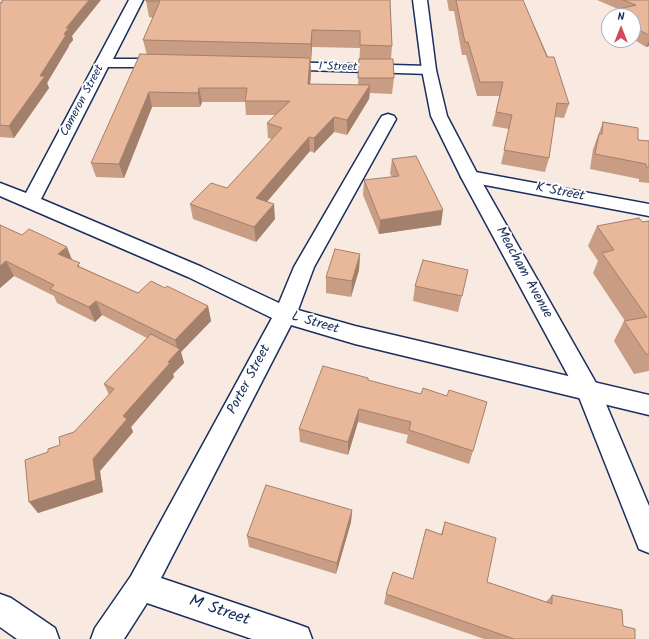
<!DOCTYPE html>
<html>
<head>
<meta charset="utf-8">
<style>
	body { margin:0 }
	#map { position:relative; width:649px; height:639px; overflow:hidden; background:#f8e9e1; font-family:Kalam,sans-serif }
	canvas { display:block }
	.north { position:absolute; left:601px; top:8px; width:40px; height:40px; box-sizing:border-box; background:#fff; border:1px solid #a4acbf; border-radius:50%; rotate:0deg; font-size:11px; font-weight:700; line-height:16px; text-align:center; color:#1b2f5e }
	.north::after { content:''; display:block; margin:auto; width:14px; height:18px; background:#d1495b; clip-path:polygon(50% 0,100% 100%,50% 72%,0 100%) }
</style>
</head>
<body>
<div id="map">
<canvas width="649" height="639"></canvas>
<div class="north">N</div>
</div>
<script>
const context = document.querySelector('canvas').getContext('2d');
context.lineJoin = 'round';
const poly = rows => new Path2D(rows.map(r => 'M' + r).join(''));
function trace(path, color, width, dash) { context.strokeStyle = color; context.lineWidth = width; context.lineCap = dash ? 'butt' : 'round'; context.setLineDash(dash || []); context.stroke(path); }
function fill(path, color) { context.fillStyle = color; context.fill(path, 'evenodd'); }
function drawText(font, color, halo, rows, align = 'center') {
  context.font = font + ' Kalam,sans-serif'; context.lineWidth = 4; context.setLineDash([]); context.textBaseline = 'middle'; context.strokeStyle = halo; context.fillStyle = color; for (const [text, x, y, turn = 0] of rows) {
    context.save(); context.translate(x, y); context.rotate((+turn || 0) * Math.PI / 180); context.textAlign = isNaN(turn) ? turn : align; if (halo) context.strokeText(text, 0, 0); context.fillText(text, 0, 0); context.restore();
  }
}
const street = poly([
	[129,0,143,0,113,59,166,59,171,60,173,63,171,66,166,67,108,67,41,199,202,267,279,303,294,267,380,119,382,116,388,114,394,116,396,119,314,267,298,310,355,326,649,395,649,415,355,344,291,325,161,578,297,624,308,628,312,639,252,639,147,603,124,639,91,639,95,628,131,576,272,318,188,277,0,196,0,183,26,193,129,0],
	[280,62,429,66,434,67,436,70,434,73,429,74,275,69,273,66,275,63,280,62],
	[470,171,649,204,649,216,464,181,461,177,464,173,470,171],
	[0,594,11,598,55,628,59,639,17,639,0,627,0,594]
]);
const secondary = poly([
	[413,0,427,0,436,70,447,116,479,177,600,390,649,506,649,553,639,549,577,392,461,177,431,116,422,70,413,0]
]);
trace(street, '#1b2f5e', 3);
trace(secondary, '#1b2f5e', 3);
fill(street, '#fff');
fill(secondary, '#fff');
fill(poly([
	[390,0,392,46,391,59,394,78,392,94,370,93,369,99,347,135,334,132,314,153,310,151,267,202,275,219,256,242,193,219,190,204,227,188,272,139,268,138,267,123,275,115,246,115,245,102,202,102,200,107,152,107,124,178,96,177,91,163,147,55,143,40,153,18,149,17,146,1],
	[312,47,360,48,358,85,310,84,311,72,310,61,311,61],
	[447,0,523,0,569,104,564,118,555,117,549,158,545,172,501,164,509,129,492,126,500,96,477,96,466,55,462,55,454,11,449,11],
	[597,0,649,0,649,46,646,47,633,39,633,16,613,16,615,10,618,9],
	[0,2,72,36,73,40,69,45,69,46,47,83,49,88,14,138,0,137],
	[603,122,638,140,649,141,649,183,639,182,639,179,590,169,593,149],
	[392,159,441,225,379,234,363,195,364,180,392,177,390,174],
	[649,221,649,371,634,374,614,341,624,321,625,321,593,273,598,261,588,246,597,226],
	[0,225,72,260,81,267,138,293,165,288,208,306,211,321,181,352,184,363,173,374,174,377,131,427,133,432,100,471,103,492,38,513,48,452,60,445,74,432,109,395,104,384,147,338,102,315,95,322,57,303,54,296,14,276,0,288],
	[360,254,359,270,351,297,326,293,326,277],
	[468,270,458,312,413,301,415,286],
	[368,378,368,380,473,451,469,464,406,443,408,435,358,422,348,455,300,442,299,429],
	[352,510,351,522,336,574,249,547,247,536],
	[445,522,487,582,546,602,552,595,623,626,635,639,484,639,384,604,386,594,413,579,426,529,441,534]
]), '#c89d84');
fill(poly([
	[89,0,101,0,72,36,73,40,69,45,69,46,47,83,49,88,14,138,9,126,64,34,66,28],
	[312,30,312,47,311,61,311,44],
	[649,40,649,46,646,47],
	[310,58,311,72,309,99,308,84],
	[370,85,369,99,347,135,347,120],
	[199,88,202,102,200,107,198,93],
	[149,92,152,107,124,178,119,164],
	[334,117,334,132,314,153,314,138],
	[309,137,310,151,257,213,256,198],
	[274,204,275,219,256,242,254,227],
	[443,210,441,225,379,234,380,220],
	[67,247,73,262,58,254],
	[360,254,359,270,351,297,352,281],
	[6,261,14,276,0,288,0,266],
	[96,301,102,315,95,322,89,307],
	[208,306,211,321,181,352,184,363,173,374,174,377,131,427,133,432,100,471,103,492,38,513,29,502,93,459,123,416,168,362,178,351,175,340],
	[359,409,358,422,348,455,348,442],
	[352,510,351,522,336,574,337,563]
]), '#a3806c');
const building = poly([
	[2,0,89,0,66,28,69,28,64,34,66,35,40,76,45,76,9,126,0,125,0,2,2,3,2,0],
	[146,0,390,0,392,46,360,45,360,31,312,30,311,44,143,40,160,1,146,1,146,0],
	[456,0,523,0,547,57,554,57,569,104,557,103,549,158,504,150,512,115,496,112,503,82,480,82,468,42,465,42,456,0],
	[623,0,649,0,649,35,633,27,633,16,624,16,615,10,636,5,623,0],
	[140,54,310,58,308,84,370,85,347,120,334,117,314,138,309,137,256,198,274,204,254,227,190,204,211,183,227,188,282,128,267,123,290,101,245,101,247,88,199,88,198,93,149,92,119,164,91,163,140,54],
	[359,59,393,59,394,78,358,78,359,59],
	[603,122,638,128,638,140,649,141,649,167,646,167,646,164,595,154,599,134,602,134,603,122],
	[416,156,443,210,380,220,364,180,399,176,392,159,416,156],
	[639,218,642,222,649,221,649,354,646,354,624,321,647,317,602,253,614,250,597,226,639,218],
	[0,225,22,235,29,229,67,247,58,254,80,263,77,266,138,293,151,281,165,288,167,286,208,306,175,340,96,301,89,307,50,289,54,285,6,261,0,266,0,225],
	[335,249,360,254,352,281,326,277,335,249],
	[423,260,468,270,462,296,415,286,423,260],
	[151,334,180,349,168,362,170,363,123,416,127,419,93,459,96,480,29,502,25,460,48,452,48,449,60,445,59,437,74,432,114,389,104,384,151,334],
	[323,366,368,378,368,380,421,394,423,388,447,396,449,390,487,402,473,451,409,430,411,422,359,409,348,442,299,429,323,366],
	[266,485,352,510,337,563,247,536,266,485],
	[445,522,496,538,487,582,552,604,552,595,622,610,623,626,635,629,635,639,514,639,386,594,393,572,413,579,426,529,442,535,445,522]
]);
fill(building, '#e9b79a');
trace(building, '#a3806c', 1);
drawText('12px', '#1b2f5e', '#fff', [
	["I Street",338,68,1],
	["Cameron Street",83,101,-62]
]);
drawText('14px', '#1b2f5e', '#fff', [
	["K Street",560,193,11],
	["Meacham Avenue",523,273,61],
	["L Street",315,324,16],
	["Porter Street",250,380,-62]
]);
drawText('17px', '#1b2f5e', '#fff', [
	["M Street",219,612,19]
]);
</script>
</body>
</html>
